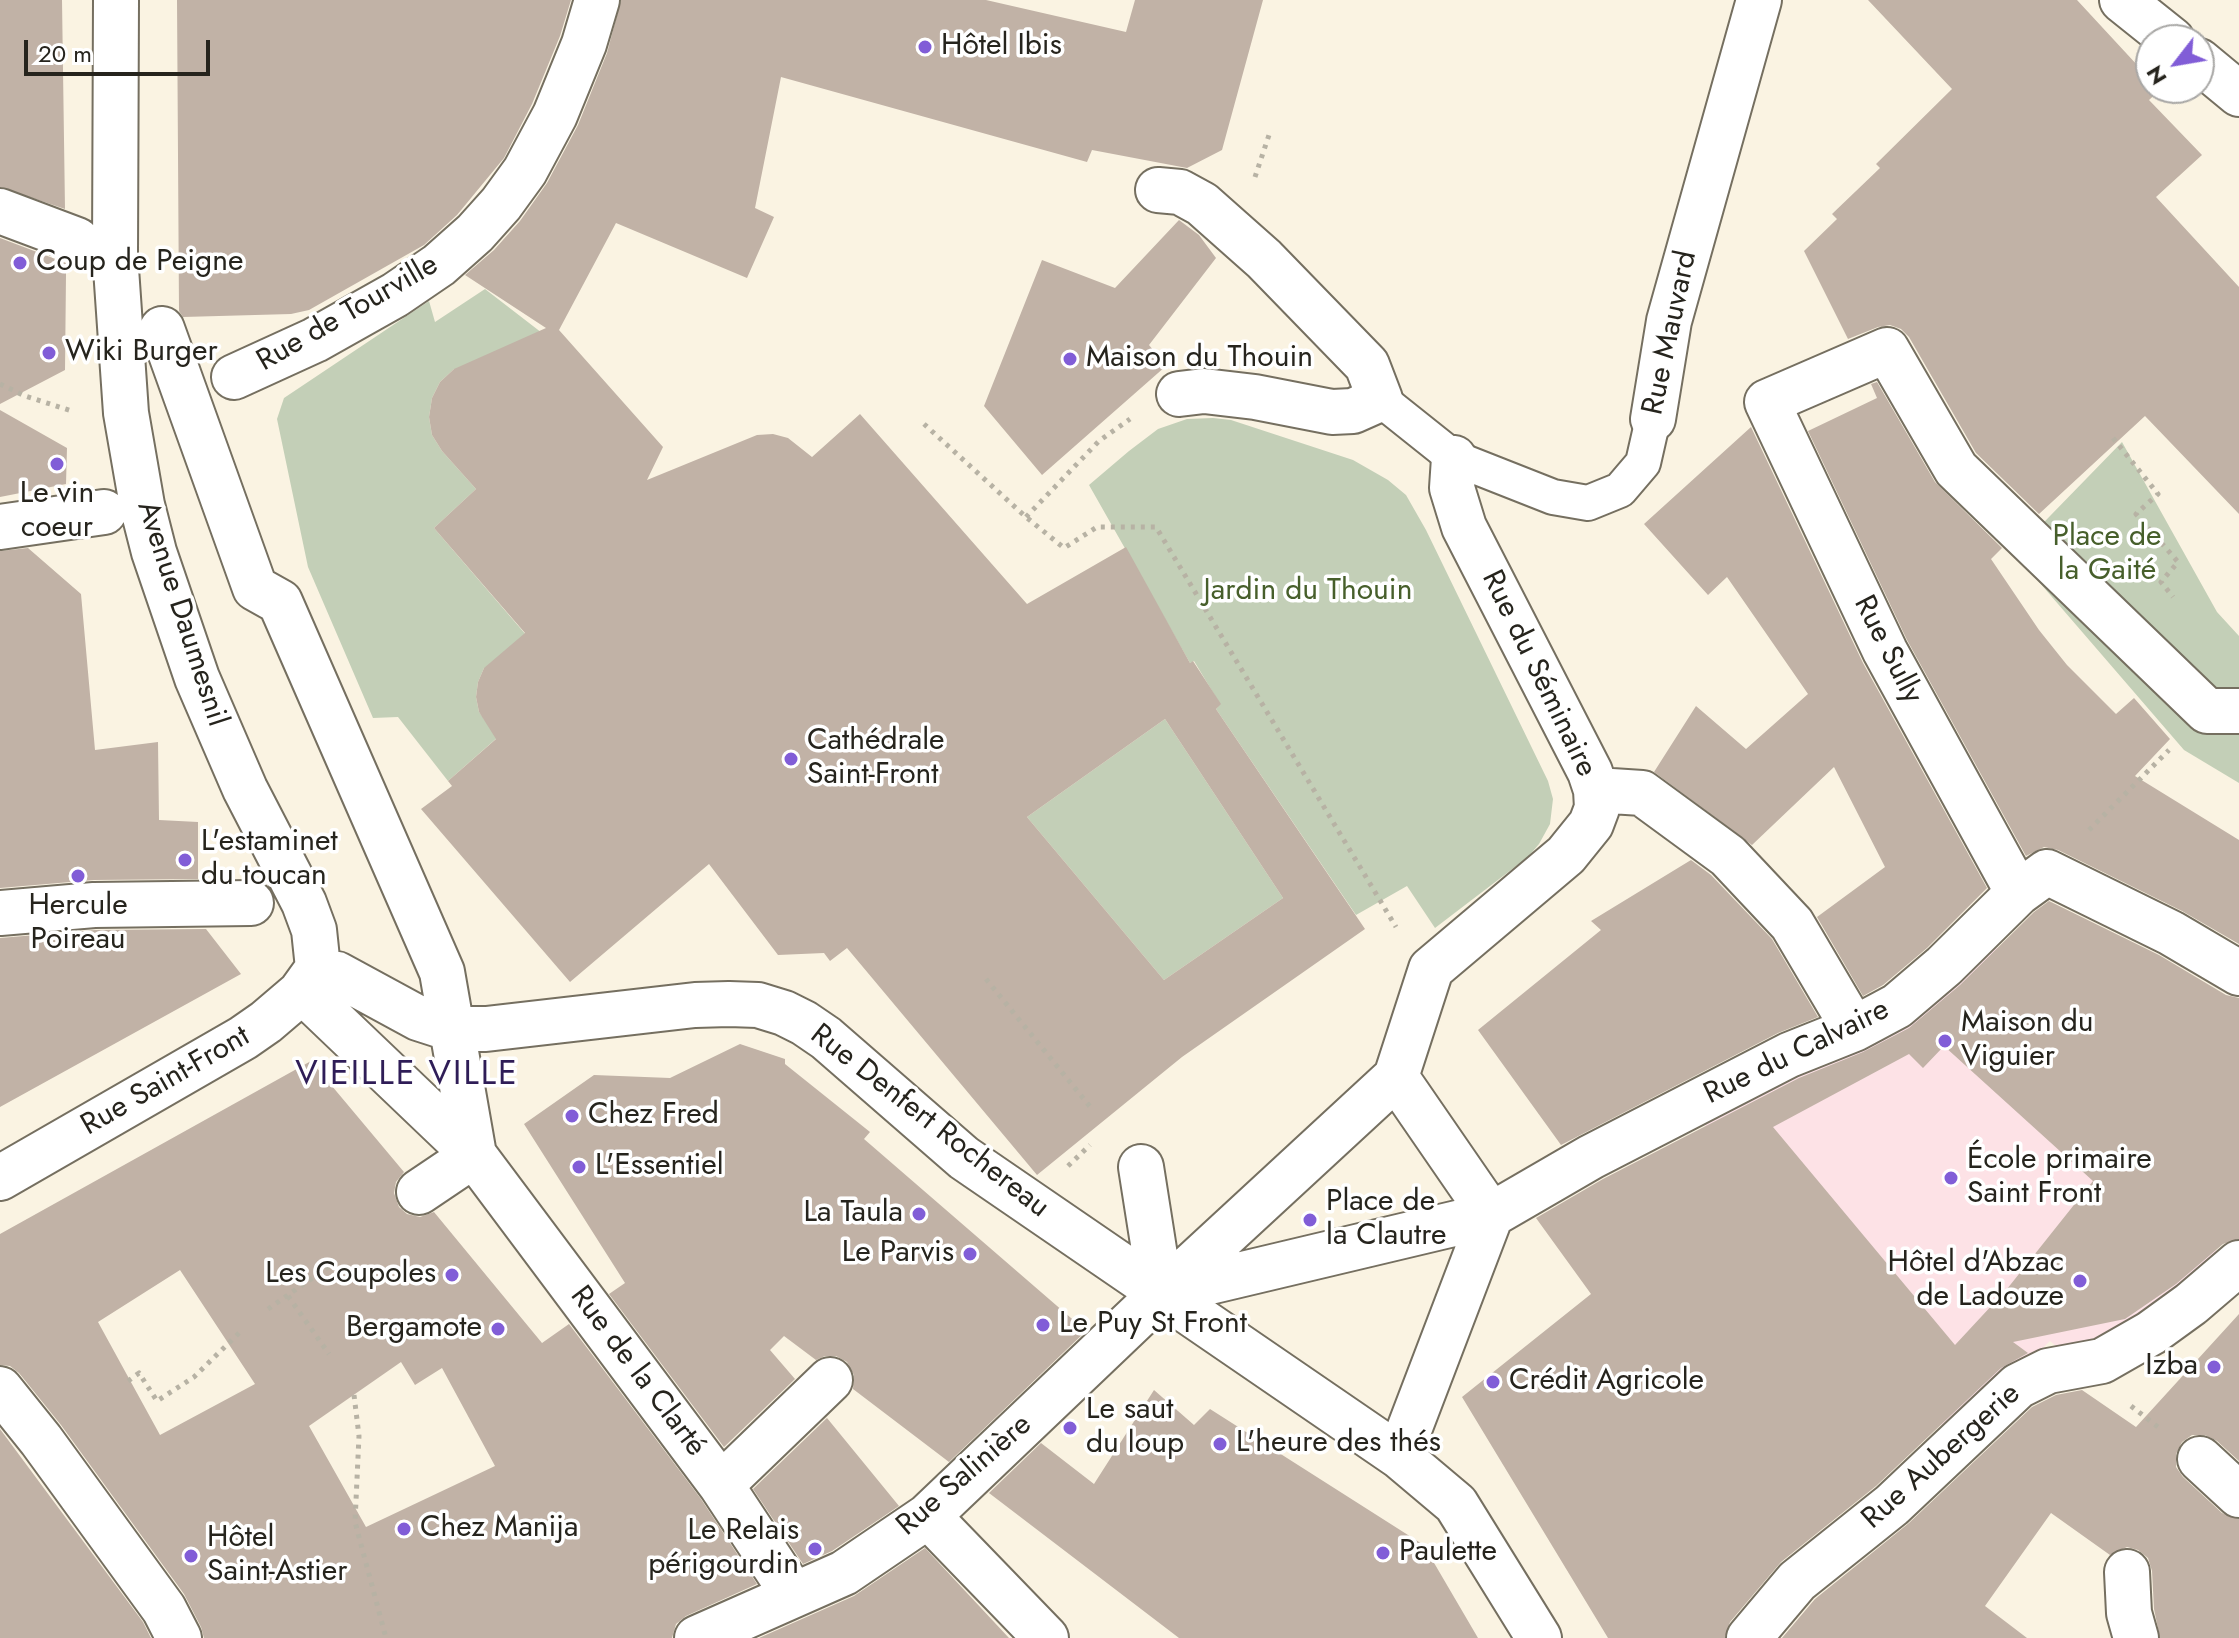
<!DOCTYPE html>
<html>
<head>
<meta charset="utf-8">
<style>
	body { margin:0 }
	#map { position:relative; width:2239px; height:1638px; overflow:hidden; background:#faf3e2; font-family:Jost,sans-serif }
	canvas { display:block }
	.north { position:absolute; left:2135px; top:24px; width:80px; height:80px; box-sizing:border-box; background:#fff; border:2px solid #a8a7a5; border-radius:50%; rotate:239deg; font-size:22px; font-weight:700; line-height:32px; text-align:center; color:#26241d }
	.north::after { content:''; display:block; margin:auto; width:28px; height:36px; background:#815dd7; clip-path:polygon(50% 0,100% 100%,50% 72%,0 100%) }
	.scale { position:absolute; left:24px; top:40px; width:186px; height:36px; box-sizing:border-box; border:4px solid #26241d; border-top:0; padding-left:10px; font-size:24px; line-height:28px; white-space:nowrap; color:#26241d; -webkit-text-stroke:6px #fff; paint-order:stroke }
</style>
</head>
<body>
<div id="map">
<canvas width="2239" height="1638"></canvas>
<div class="north">N</div>
<div class="scale">20 m</div>
</div>
<script>
const context = document.querySelector('canvas').getContext('2d');
context.lineJoin = 'round';
function fill(path, color) { context.fillStyle = color; context.fill(path, 'evenodd'); }
const poly = rows => new Path2D(rows.map(r => 'M' + r).join(''));
function trace(path, color, width, dash) { context.strokeStyle = color; context.lineWidth = width; context.lineCap = dash ? 'butt' : 'round'; context.setLineDash(dash || []); context.stroke(path); }
function drawText(font, color, halo, rows, align = 'center') {
  context.font = font + ' Jost,sans-serif'; context.lineWidth = 7; context.setLineDash([]); context.textBaseline = 'middle'; context.strokeStyle = halo; context.fillStyle = color; for (const [text, x, y, turn = 0] of rows) {
    context.save(); context.translate(x, y); context.rotate((+turn || 0) * Math.PI / 180); context.textAlign = isNaN(turn) ? turn : align; if (halo) context.strokeText(text, 0, 0); context.fillText(text, 0, 0); context.restore();
  }
}
fill(poly([
	[1986,939,2058,999,2149,1189,2220,1254,2099,1350,2062,1351,2050,1341,1951,1437,1696,1114]
]), '#fde2e6');
fill(poly([
	[485,289,603,380,454,369,440,382,432,398,429,417,432,435,442,451,476,489,434,528,552,665,484,668,478,682,476,697,479,712,498,737,448,781,398,717,373,718,308,567,277,419,284,398,429,301,435,322],
	[1213,418,1231,420,1353,460,1388,480,1406,495,1426,530,1548,781,1553,799,1550,824,1539,844,1528,857,1435,928,1407,886,1356,915,1216,709,1220,704,1194,661,1190,663,1089,485,1129,451,1158,429,1187,419],
	[2122,442,2217,612,2239,636,2239,783,2184,750,2014,553],
	[1165,719,1283,898,1164,980,1027,817]
]), '#c3cfb7');
fill(poly([
	[0,0,62,0,65,209,0,187],
	[177,0,571,0,560,36,532,104,504,158,457,215,424,245,309,310,291,314,183,317,179,311],
	[621,0,986,0,1126,32,1135,0,1263,0,1222,150,1187,168,1092,150,1087,162,781,77,755,208,774,217,747,278,616,223,559,330,663,447,647,480,757,435,773,434,788,438,812,457,860,414,1027,604,1126,547,1190,663,1193,661,1221,704,1216,709,1365,929,1182,1057,1037,1175,847,948,830,961,824,953,778,955,709,864,570,982,421,809,452,786,448,781,496,739,479,712,476,697,478,682,484,668,525,633,434,528,476,489,442,451,432,435,429,417,432,398,440,382,454,369,546,328,465,275,494,250,520,221,547,183,578,125,607,53],
	[1165,719,1283,898,1164,980,1027,817],
	[1868,0,2077,0,2151,80,2151,88,2160,90,2149,100,2202,155,2156,197,2239,287,2239,514,2145,416,2039,514,1976,453,1909,337,1901,329,1890,325,1878,327,1848,339,1804,251,1837,219,1832,214,1880,168,1876,164,1952,89],
	[1179,220,1199,235,1216,258,1149,345,1166,366,1042,475,984,406,1042,260,1115,288],
	[0,238,66,263,66,275,65,370,0,404],
	[1877,382,1935,482,2002,548,1991,559,2039,630,2067,665,2116,714,2134,698,2170,739,2135,776,2239,840,2239,944,2182,911,2058,850,2044,847,2026,856,1907,640,1808,431,1877,398,1871,384],
	[0,410,67,448,66,484,0,497],
	[1751,427,1863,663,1987,888,1927,948,1883,985,1863,996,1817,917,1885,867,1834,767,1752,845,1654,772,1696,706,1746,749,1808,694,1727,577,1708,595,1644,524],
	[28,548,81,594,95,750,158,742,159,820,198,822,198,879,94,880,0,888,0,551],
	[1691,860,1711,875,1772,939,1818,1017,1778,1033,1561,1145,1478,1030,1601,930,1591,921],
	[2049,901,2159,955,2226,995,2239,998,2239,1239,2223,1244,2176,1284,2125,1319,2013,1342,2028,1353,2001,1368,1876,1486,1781,1562,1730,1622,1725,1638,1608,1638,1462,1397,1591,1294,1536,1218,1603,1179,1799,1078,1863,1052,1909,1028,1960,985,2034,912],
	[1944,1046,2093,1181,2007,1289,1955,1345,1773,1127,1909,1054,1923,1068],
	[206,929,241,974,0,1107,0,938,95,930],
	[740,1044,785,1059,785,1064,870,1132,864,1139,1086,1331,949,1462,853,1389,854,1375,847,1362,836,1356,825,1356,816,1360,784,1336,770,1350,795,1379,724,1447,609,1294,625,1283,524,1124,594,1075,670,1078],
	[311,1061,404,1172,396,1182,394,1193,399,1207,407,1214,420,1217,434,1212,542,1343,569,1324,701,1499,757,1584,686,1616,676,1624,672,1638,204,1638,201,1627,184,1594,61,1425,19,1373,10,1366,0,1365,0,1234],
	[180,1270,255,1384,160,1435,98,1322],
	[401,1362,415,1385,442,1368,495,1466,366,1527,309,1426],
	[2239,1314,2239,1461,2217,1441,2205,1435,2192,1435,2182,1442,2176,1454,2176,1467,2183,1477,2222,1513,2239,1519,2239,1638,2160,1638,2154,1609,2152,1571,2148,1558,2138,1550,2127,1547,2110,1555,2051,1513,1985,1606,2027,1638,1782,1638,1815,1599,1909,1523,2032,1407,2056,1395,2082,1390,2136,1427],
	[1154,1390,1194,1425,1210,1409,1430,1549,1430,1556,1478,1638,1179,1638,989,1493,1041,1443,1094,1484],
	[827,1418,899,1506,832,1551,803,1564,753,1489],
	[0,1429,143,1622,151,1638,0,1638],
	[925,1548,1009,1638,759,1638,854,1596]
]), '#c1b2a6');
const lane = poly([
	[1380,399,1454,458,1553,497,1588,503,1620,490,1643,463,1653,419]
]);
const street = poly([
	[2122,0,2172,40],
	[2199,61,2239,94],
	[1158,190,1180,192,1202,204,1264,259,1367,365,1380,399,1353,411,1332,412,1255,397,1204,391,1179,394],
	[0,211,77,240],
	[162,329,255,588,280,602,442,972,474,1155],
	[234,377,315,340,395,295,439,265,475,233,501,204,525,171,555,115,584,44,597,0],
	[1653,419,1669,321,1759,0],
	[0,527,104,512],
	[1596,790,1642,793,1728,856,1792,924,1854,1029],
	[2018,893,1885,651,1767,402,1887,350,1956,469,2207,711,2239,711],
	[0,913,94,905,251,903],
	[337,974,418,1018,452,1029,486,1029,695,1005,729,1004,758,1005,784,1013,804,1023,826,1038,964,1158,1399,1456,1456,1504,1539,1638],
	[317,1005,474,1155,721,1485,793,1594],
	[1396,1077,1491,1215,1399,1456],
	[1141,1167,1161,1294],
	[0,1178,243,1038,266,1022,300,993,318,968,314,930,304,903,245,789,197,678,154,552,142,505,126,413,115,254,116,0],
	[419,1192,474,1155],
	[1163,1293,1491,1215,1591,1157,1789,1055,1854,1029,1897,1006,1944,966,2018,893,2047,872,2171,933,2239,973],
	[0,1389,41,1440,164,1609,179,1638],
	[2200,1459,2239,1495],
	[721,1485,830,1380],
	[928,1516,1046,1638],
	[2127,1572,2129,1613,2136,1638],
	[697,1638,844,1573,928,1516,1161,1294,1396,1077,1431,969,1566,855,1591,824,1597,808,1596,790,1590,772,1464,527,1452,488,1454,458],
	[1749,1638,1797,1581,1892,1505,2018,1386,2048,1371,2102,1361,2151,1333,2191,1304,2239,1263]
]);
trace(lane, '#756f60', 38);
trace(street, '#756f60', 48);
trace(poly([
	[1255,177,1270,132],
	[0,384,25,396,72,411],
	[924,424,1026,517,1064,548,1097,527,1156,527,1396,927],
	[2113,438,2158,494,2136,514,2178,562,2161,582,2173,597],
	[1026,517,1099,441,1130,419],
	[2089,830,2169,750],
	[986,979,1092,1109],
	[1068,1166,1090,1145],
	[288,1296,329,1354],
	[268,1309,331,1265],
	[128,1381,139,1373,157,1401,194,1377,241,1331],
	[354,1395,359,1436,355,1522,386,1638],
	[2131,1406,2158,1427]
]), '#b7b2a4', 5, [4, 6]);
trace(lane, '#fff', 34);
trace(street, '#fff', 44);
for (const [x, y, r, color] of [
	[925,47,8,"#815dd7"],
	[20,263,8,"#815dd7"],
	[49,353,8,"#815dd7"],
	[1070,359,8,"#815dd7"],
	[57,464,8,"#815dd7"],
	[791,759,8,"#815dd7"],
	[185,860,8,"#815dd7"],
	[78,876,8,"#815dd7"],
	[1945,1041,8,"#815dd7"],
	[572,1116,8,"#815dd7"],
	[579,1167,8,"#815dd7"],
	[1951,1178,8,"#815dd7"],
	[919,1214,8,"#815dd7"],
	[1310,1220,8,"#815dd7"],
	[970,1254,8,"#815dd7"],
	[452,1275,8,"#815dd7"],
	[2080,1281,8,"#815dd7"],
	[1043,1325,8,"#815dd7"],
	[498,1329,8,"#815dd7"],
	[2214,1367,8,"#815dd7"],
	[1493,1382,8,"#815dd7"],
	[1070,1428,8,"#815dd7"],
	[1220,1444,8,"#815dd7"],
	[404,1529,8,"#815dd7"],
	[815,1549,8,"#815dd7"],
	[1383,1553,8,"#815dd7"],
	[191,1556,8,"#815dd7"]
]) { const dot = new Path2D(); dot.arc(x, y, r, 0, 2 * Math.PI); context.fillStyle = color; context.fill(dot); trace(dot, '#fff', 3); }
drawText('30px', '#26241d', '#fff', [
	["Hôtel Ibis",941,47],
	["Coup de Peigne",36,263],
	["Wiki Burger",65,353],
	["Maison du Thouin",1086,359],
	["Le vin",57,495,"center"],
	["coeur",57,529,"center"],
	["Cathédrale",807,742],
	["Saint-Front",807,776],
	["L'estaminet",201,843],
	["du toucan",201,877],
	["Hercule",78,907,"center"],
	["Poireau",78,941,"center"],
	["Maison du",1961,1024],
	["Viguier",1961,1058],
	["Chez Fred",588,1116],
	["École primaire",1967,1161],
	["Saint Front",1967,1195],
	["L'Essentiel",595,1167],
	["Place de",1326,1203],
	["la Clautre",1326,1237],
	["La Taula",903,1214,"right"],
	["Le Parvis",954,1254,"right"],
	["Hôtel d'Abzac",2064,1264,"right"],
	["de Ladouze",2064,1298,"right"],
	["Les Coupoles",436,1275,"right"],
	["Le Puy St Front",1059,1325],
	["Bergamote",482,1329,"right"],
	["Izba",2198,1367,"right"],
	["Crédit Agricole",1509,1382],
	["Le saut",1086,1411],
	["du loup",1086,1445],
	["L'heure des thés",1236,1444],
	["Chez Manija",420,1529],
	["Le Relais",799,1532,"right"],
	["périgourdin",799,1566,"right"],
	["Hôtel",207,1539],
	["Saint-Astier",207,1573],
	["Paulette",1399,1553]
], 'left');
drawText('30px', '#26241d', '#fff', [
	["Rue de Tourville",348,314,-30],
	["Rue Mauvard",1671,333,-78],
	["Avenue Daumesnil",181,614,72],
	["Rue Sully",1887,650,63],
	["Rue du Séminaire",1538,674,64],
	["Rue du Calvaire",1797,1053,-26],
	["Rue Saint-Front",166,1082,-30],
	["Rue Denfert Rochereau",929,1122,38],
	["Rue de la Clarté",637,1372,53],
	["Rue Aubergerie",1942,1457,-42],
	["Rue Salinière",965,1476,-41]
]);
drawText('30px', '#475f2b', '#fff', [
	["Place de",2107,538],
	["la Gaité",2107,572],
	["Jardin du Thouin",1308,592]
]);
context.letterSpacing = '2px';
drawText('34px', '#2f1d57', '#fff', [
	["VIEILLE VILLE",407,1076]
]);
context.letterSpacing = '0px';
</script>
</body>
</html>
